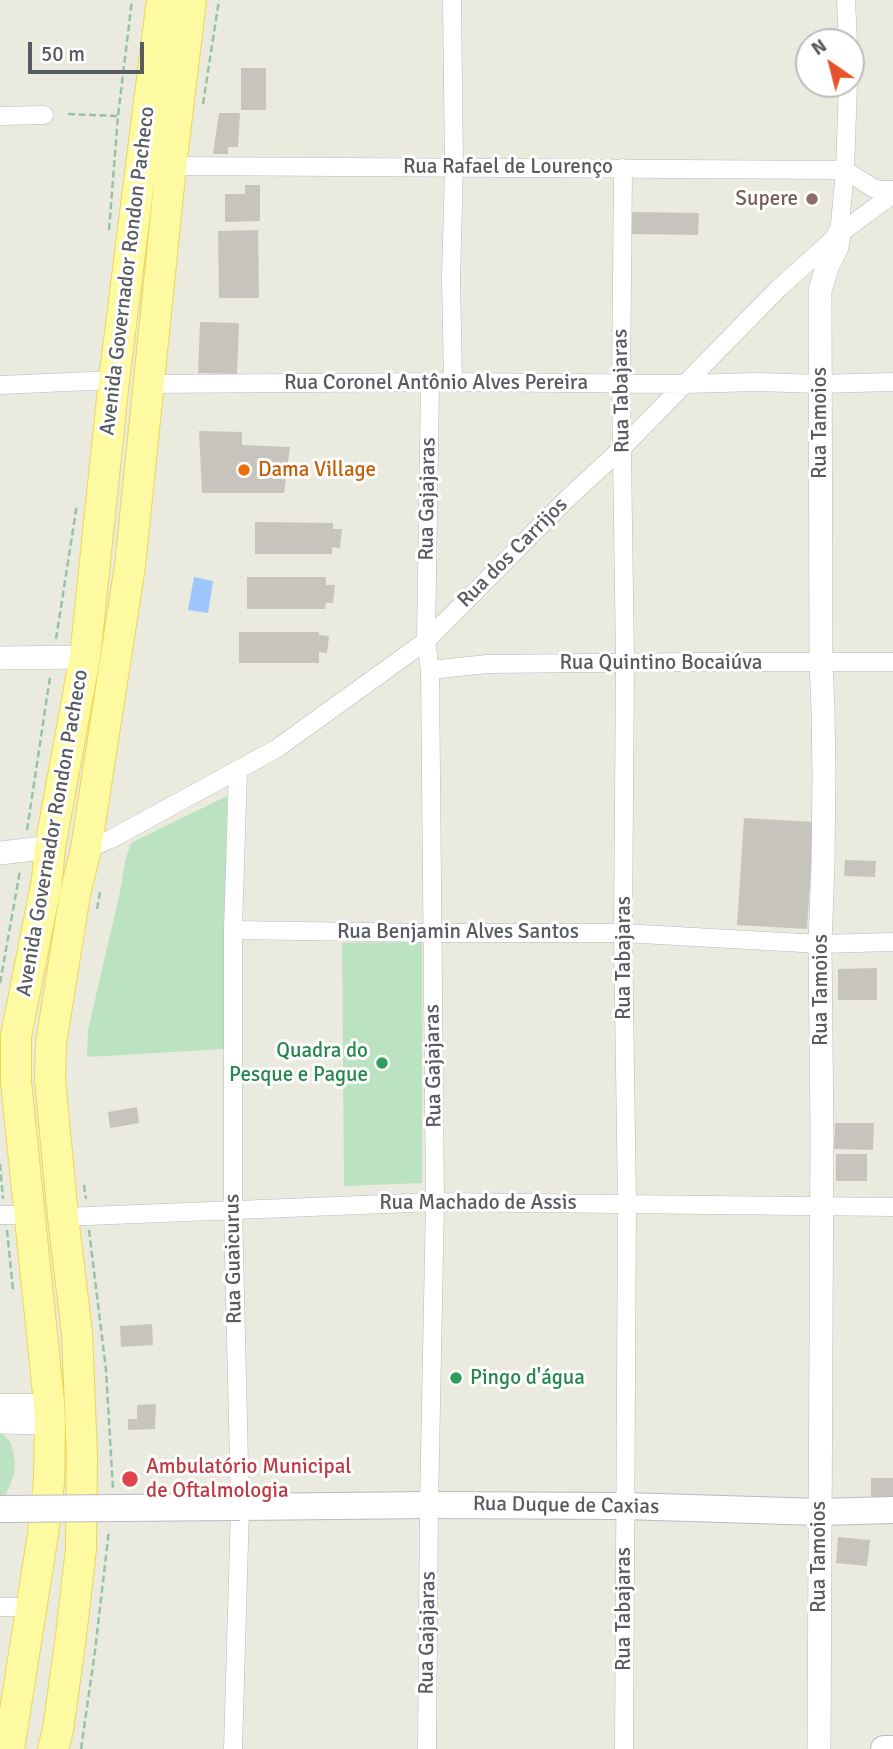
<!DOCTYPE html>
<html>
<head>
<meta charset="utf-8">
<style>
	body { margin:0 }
	#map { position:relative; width:893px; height:1749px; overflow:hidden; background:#ebeadf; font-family:Signika,sans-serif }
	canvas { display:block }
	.north { position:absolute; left:795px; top:28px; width:70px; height:70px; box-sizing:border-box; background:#fff; border:2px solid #bcbdbf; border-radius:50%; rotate:325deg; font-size:19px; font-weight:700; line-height:28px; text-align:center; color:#585b60 }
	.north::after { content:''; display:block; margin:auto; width:24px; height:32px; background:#e4532c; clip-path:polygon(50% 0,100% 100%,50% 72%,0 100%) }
	.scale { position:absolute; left:28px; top:42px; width:116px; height:32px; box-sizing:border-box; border:4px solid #585b60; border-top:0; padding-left:9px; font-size:21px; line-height:24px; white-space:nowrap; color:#585b60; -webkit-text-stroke:5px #fff; paint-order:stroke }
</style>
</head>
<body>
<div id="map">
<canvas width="893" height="1749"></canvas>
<div class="north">N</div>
<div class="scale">50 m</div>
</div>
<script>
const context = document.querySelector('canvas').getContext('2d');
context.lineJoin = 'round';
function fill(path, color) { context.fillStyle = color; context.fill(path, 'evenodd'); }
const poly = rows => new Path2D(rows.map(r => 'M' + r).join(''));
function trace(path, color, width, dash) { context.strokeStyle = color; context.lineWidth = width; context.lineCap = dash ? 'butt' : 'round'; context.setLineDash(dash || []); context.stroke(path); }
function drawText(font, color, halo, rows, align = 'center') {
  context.font = font + ' Signika,sans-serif'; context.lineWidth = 6; context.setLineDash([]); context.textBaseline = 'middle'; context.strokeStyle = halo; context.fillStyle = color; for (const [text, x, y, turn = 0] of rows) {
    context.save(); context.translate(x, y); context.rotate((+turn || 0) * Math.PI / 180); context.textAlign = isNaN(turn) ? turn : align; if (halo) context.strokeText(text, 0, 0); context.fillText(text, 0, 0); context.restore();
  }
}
fill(poly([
	[227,796,224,1049,87,1057,88,1030,120,892,125,861,131,843],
	[422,942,422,1183,344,1186,342,943],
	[0,1431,11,1443,15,1461,14,1475,5,1497,0,1497]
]), '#bbe3c1');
fill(poly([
	[194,577,213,581,208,613,188,610]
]), '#9dc6fd');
fill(poly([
	[241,68,266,68,266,110,241,110],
	[219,113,240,113,238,147,228,147,228,154,213,154],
	[245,185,260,185,260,221,225,222,225,194,245,194],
	[630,212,699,213,698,235,630,234],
	[258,230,259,298,219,298,218,231],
	[200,322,239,323,237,374,198,373],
	[199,431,242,432,242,445,290,447,284,493,202,493],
	[255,522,333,523,333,529,342,529,340,548,332,547,332,554,255,554],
	[247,577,326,577,326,585,335,585,333,603,326,603,325,609,247,609],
	[239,632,319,632,319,635,329,636,327,653,319,652,319,663,239,663],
	[744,818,814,822,807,929,737,925],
	[845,860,876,861,875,877,844,876],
	[877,968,877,1000,838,1000,838,969],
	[137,1107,139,1123,110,1128,108,1112],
	[835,1123,874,1123,873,1150,834,1149],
	[836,1154,867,1154,867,1181,836,1181],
	[152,1324,153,1345,121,1347,120,1326],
	[156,1404,155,1429,128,1430,128,1419,137,1419,137,1405],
	[871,1478,893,1478,893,1505,871,1505],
	[838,1537,870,1540,867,1566,836,1563]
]), '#c6c4bc');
const minor = poly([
	[452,0,454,167,451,278,453,382],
	[846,0,848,42],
	[0,116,44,115],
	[171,166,845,170],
	[623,168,621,384,625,662,623,933,627,1203,624,1749],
	[845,170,873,188,882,190,893,190],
	[839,234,845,170,848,84],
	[148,384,453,382,686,384,757,382,819,384,893,382],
	[0,385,114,380],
	[430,670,487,664,696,662,893,662],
	[86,849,111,839,276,749,426,641,566,500,623,447,778,289,839,234,893,194],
	[233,930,432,933,623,933,820,944,893,942],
	[0,1215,30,1215],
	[63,1217,435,1202,893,1207],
	[0,1403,49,1403],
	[0,1607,33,1607],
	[233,1749,240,1507,233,1209,233,930,238,770],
	[427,1749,429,1505,435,1202,430,670,426,641,430,383]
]);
const tertiary = poly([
	[0,658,85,657],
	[0,853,50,847],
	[0,1422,50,1423],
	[819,1749,822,1133,820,944,823,864,824,774,823,709,821,662,820,291,827,267,837,247,839,234]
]);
const secondary = poly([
	[240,1507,429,1505,624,1506,820,1512,893,1510],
	[884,1749,893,1749]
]);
const primary = poly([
	[9,1749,43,1534,49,1482,50,1423,49,1403,16,1082,16,1036,47,880,50,847,85,657,114,380,162,0],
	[53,1749,58,1730,71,1636,81,1549,82,1456,77,1333,63,1217,50,1079,51,1043,75,894,86,849,130,566,171,166,191,0]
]);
trace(minor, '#b7b9be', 19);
trace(tertiary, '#b7b9be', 24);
trace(secondary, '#b8bac1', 28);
trace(primary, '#edd756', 32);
trace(poly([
	[203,104,219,0],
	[68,114,117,116],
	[109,230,118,116,132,0],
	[56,639,77,504],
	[27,830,50,677],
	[97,909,100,892],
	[0,983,20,871],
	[0,1164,3,1199],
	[84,1185,86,1199],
	[7,1230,13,1290],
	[89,1230,106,1370,113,1489],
	[81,1749,95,1651,109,1530]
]), '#95c3a8', 2.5, [7, 3.5]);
trace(minor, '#fff', 18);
trace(tertiary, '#fff', 23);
trace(secondary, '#fff', 26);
trace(primary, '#fdfaa2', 30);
const secondaryBridge = poly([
	[0,1509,240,1507]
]);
trace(secondaryBridge, '#b8bac1', 28, []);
trace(secondaryBridge, '#fff', 26);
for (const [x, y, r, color] of [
	[812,199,7,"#8d6e63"],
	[244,470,7,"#e8710a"],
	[382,1063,7,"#2e9e5b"],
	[456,1378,7,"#2e9e5b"],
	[130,1479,9,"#e0444e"]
]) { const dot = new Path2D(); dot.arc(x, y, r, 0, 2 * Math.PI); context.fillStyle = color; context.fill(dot); trace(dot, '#fff', 2.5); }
drawText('21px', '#585b60', '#fff', [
	["Rua Rafael de Lourenço",508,167],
	["Avenida Governador Rondon Pacheco",128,271,-83],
	["Rua Coronel Antônio Alves Pereira",436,383],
	["Rua Tabajaras",622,391,-91],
	["Rua Tamoios",820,423,-90],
	["Rua Gajajaras",428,499,-89],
	["Rua dos Carrijos",513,553,-45],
	["Rua Quintino Bocaiúva",661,663],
	["Avenida Governador Rondon Pacheco",53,833,-80],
	["Rua Benjamin Alves Santos",458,932],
	["Rua Tabajaras",624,958,-90],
	["Rua Tamoios",821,990,-90],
	["Rua Gajajaras",434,1066,-91],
	["Rua Machado de Assis",478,1203],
	["Rua Guaicurus",234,1259,-91],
	["Rua Duque de Caxias",566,1506,1],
	["Rua Tamoios",819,1557,-90],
	["Rua Tabajaras",624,1609,-90],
	["Rua Gajajaras",428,1633,-89]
]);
drawText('21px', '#785e54', '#fff', [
	["Supere",798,199]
], 'right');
drawText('21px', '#c56008', '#fff', [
	["Dama Village",258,470]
], 'left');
drawText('21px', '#27864d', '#fff', [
	["Quadra do",368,1051],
	["Pesque e Pague",368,1075],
	["Pingo d'água",470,1378,"left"]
], 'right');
drawText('21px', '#be3a42', '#fff', [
	["Ambulatório Municipal",146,1467],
	["de Oftalmologia",146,1491]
], 'left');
</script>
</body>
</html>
